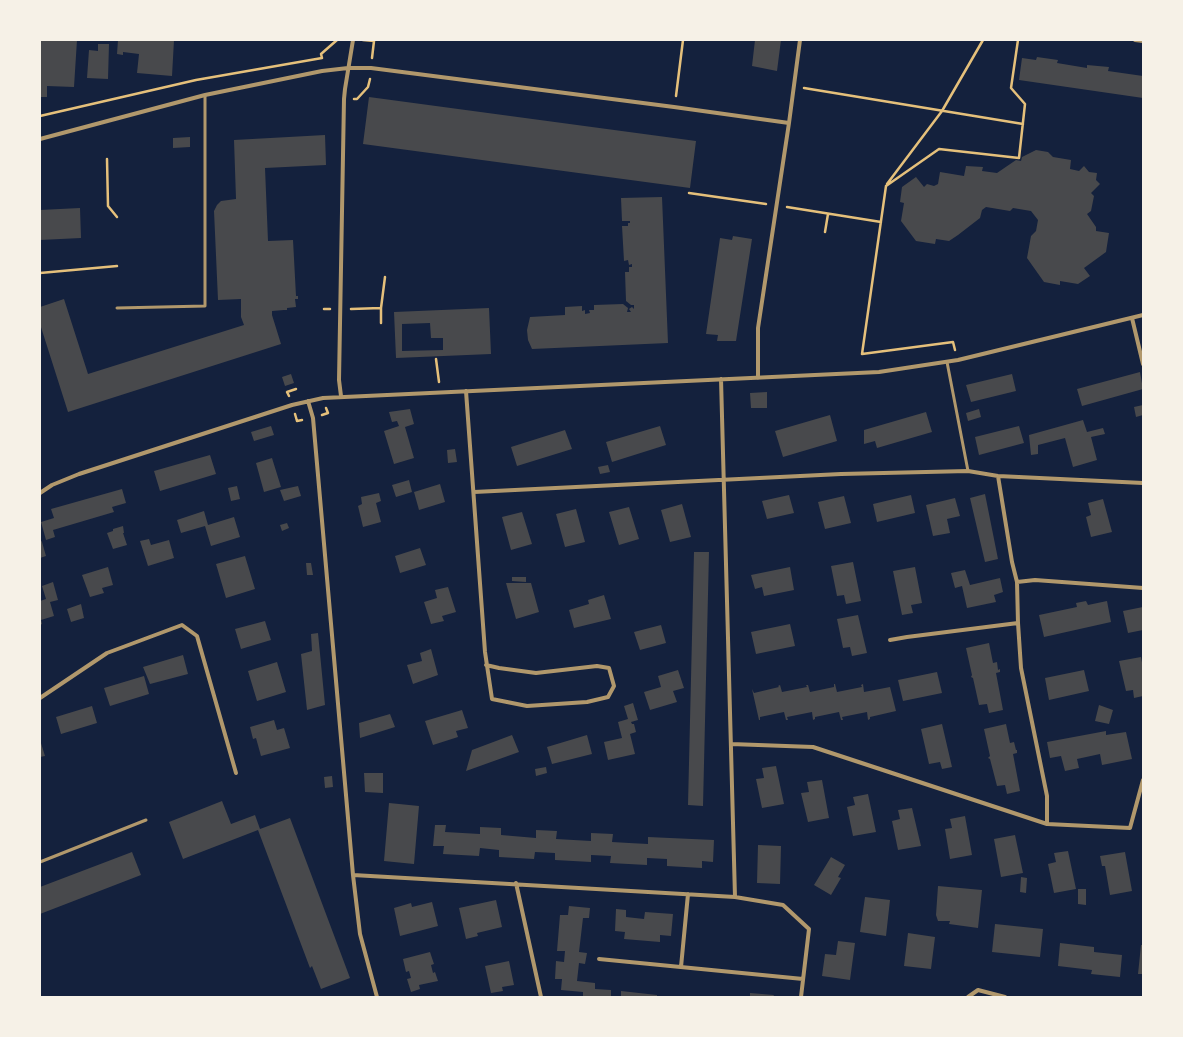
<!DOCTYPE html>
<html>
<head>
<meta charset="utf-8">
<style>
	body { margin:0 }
	#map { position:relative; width:1183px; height:1037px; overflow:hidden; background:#14213d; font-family:"IBM Plex Sans",sans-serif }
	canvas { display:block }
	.frame { position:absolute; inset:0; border:41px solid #f6f1e7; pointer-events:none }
</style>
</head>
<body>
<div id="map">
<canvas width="1183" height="1037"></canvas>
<div class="frame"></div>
</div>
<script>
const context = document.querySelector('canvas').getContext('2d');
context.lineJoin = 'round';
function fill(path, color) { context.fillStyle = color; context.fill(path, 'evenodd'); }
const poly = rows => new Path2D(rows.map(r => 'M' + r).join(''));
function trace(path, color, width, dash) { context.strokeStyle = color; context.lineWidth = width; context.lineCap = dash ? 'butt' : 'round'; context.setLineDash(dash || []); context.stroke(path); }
fill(poly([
	[41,40,77,40,74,87,47,86,47,97,40,97],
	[118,40,174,40,172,76,137,73,139,54,123,52,123,55,117,54],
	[755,40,781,40,777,71,752,66],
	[98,44,109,44,108,79,87,78,89,50,98,51],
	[1037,57,1058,60,1057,63,1087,68,1087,65,1109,67,1108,71,1143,76,1143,98,1019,80,1022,58,1036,60],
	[369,97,696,141,690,188,363,144],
	[325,135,326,165,265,168,268,241,293,240,296,296,298,296,298,299,295,299,296,307,287,308,287,310,284,310,272,311,272,315,281,344,68,412,40,324,40,307,64,299,88,374,244,325,241,317,241,299,218,300,214,211,217,205,221,201,236,199,234,140],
	[190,137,190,147,173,148,173,138],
	[1036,150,1048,152,1053,157,1071,160,1070,169,1079,171,1084,166,1089,172,1097,173,1096,180,1100,184,1091,193,1094,196,1091,211,1087,214,1096,227,1096,231,1109,233,1106,252,1084,268,1090,276,1078,284,1060,281,1060,285,1044,282,1027,258,1031,236,1036,231,1038,220,1031,211,1013,208,1010,211,986,207,982,210,980,218,958,235,949,241,936,239,935,244,916,241,901,221,904,203,900,202,902,187,916,177,924,187,927,184,934,186,938,184,940,172,964,176,966,166,983,167,982,171,997,173,1016,160,1021,161,1022,157],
	[662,197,668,343,532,349,528,340,527,330,530,317,565,315,565,307,582,306,582,311,585,310,585,314,590,313,589,310,594,310,594,305,623,304,628,308,627,312,631,312,629,309,632,307,634,309,634,305,631,305,626,301,625,272,629,272,629,267,632,267,632,264,629,265,628,260,624,261,622,226,628,226,628,223,630,223,630,221,622,221,621,198],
	[80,208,81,238,40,240,40,210],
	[733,236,752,239,736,341,717,341,718,335,706,334,720,238,732,240],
	[489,308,491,354,396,358,394,312],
	[430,323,431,338,443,338,443,350,402,351,402,324],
	[1140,372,1143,389,1082,406,1077,389],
	[291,374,294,383,285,386,282,377],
	[1012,374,1016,391,971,402,966,385],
	[767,392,767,408,751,408,750,393],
	[1143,405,1143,415,1136,417,1134,407],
	[410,409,414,424,405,427,414,458,394,464,384,431,399,426,397,421,392,422,389,412],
	[979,409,981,417,968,421,966,413],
	[926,412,932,432,877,448,875,441,864,444,864,430],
	[830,415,837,441,783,457,775,431],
	[1083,420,1087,432,1103,428,1105,434,1091,437,1097,460,1073,467,1065,438,1038,445,1038,454,1031,455,1029,435],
	[271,426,274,435,254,441,251,432],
	[660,426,666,445,612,462,606,442],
	[1019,426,1024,443,979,455,975,437],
	[565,430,572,449,517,466,511,447],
	[455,449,457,462,448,463,447,450],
	[210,455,216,474,160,491,154,471],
	[272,458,281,487,264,492,256,463],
	[608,465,610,472,600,474,598,467],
	[409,480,412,492,396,497,392,485],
	[440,484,445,502,419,510,414,492],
	[237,486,240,499,231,501,228,488],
	[298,486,301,496,284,501,280,490],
	[122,489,126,503,112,507,114,512,53,530,55,537,46,540,41,522,54,518,51,509],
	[379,493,381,501,376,503,381,522,363,527,358,506,362,504,361,497],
	[985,494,998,559,985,562,970,498],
	[789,495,794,513,767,519,762,501],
	[911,495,915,513,877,522,873,504],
	[844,496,851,523,825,529,818,502],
	[955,498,960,516,947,519,950,533,933,536,926,505],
	[1103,499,1112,532,1091,537,1086,517,1091,515,1088,503],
	[682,504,691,537,670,542,661,510],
	[629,507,639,539,619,545,609,512],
	[576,509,585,542,565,547,556,514],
	[204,511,208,525,234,517,240,537,211,546,205,526,181,533,177,520],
	[522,512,532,544,511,550,502,517],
	[287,523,289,528,282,531,280,525],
	[123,526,124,533,123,533,127,545,113,549,107,533,113,531,113,529],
	[40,539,42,542,46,556,40,558],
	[149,539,151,545,169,540,174,558,148,566,140,541],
	[420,548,426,565,400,573,395,556],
	[694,552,709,552,703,806,688,805],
	[245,556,255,589,226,598,216,564],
	[853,562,861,601,846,604,844,595,837,596,831,566],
	[306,563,311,563,313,575,307,575],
	[108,567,113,585,102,588,104,593,90,597,82,575],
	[790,567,794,590,764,596,762,587,755,589,751,575],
	[915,567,922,603,911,605,913,613,902,615,893,571],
	[965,570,970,585,1000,578,1003,592,994,595,996,602,967,608,962,586,955,588,951,573],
	[512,577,526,577,526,582,512,581],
	[53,582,58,600,50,602,54,616,41,620,42,624,40,625,40,601,46,599,42,586],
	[506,583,531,583,539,612,516,619],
	[448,587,456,612,442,616,444,621,431,624,424,602,437,598,435,590],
	[604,595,611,619,574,628,569,610,589,604,588,600],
	[1086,601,1088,605,1107,601,1111,622,1044,637,1039,615,1077,607,1076,603],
	[81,604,84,618,71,622,67,609],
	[1143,607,1143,630,1128,633,1123,611],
	[858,615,867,653,852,656,850,647,843,648,837,619],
	[265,621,271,640,241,649,235,629],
	[790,624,795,646,756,654,751,632],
	[661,625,666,643,640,650,634,632],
	[318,633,325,705,307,710,301,654,312,651,311,634],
	[989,643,993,663,997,662,998,670,1000,669,1000,672,996,673,1003,710,989,713,987,704,979,705,973,678,971,677,972,675,966,648],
	[431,649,438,675,413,684,407,665,422,661,420,653],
	[183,655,188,674,150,684,143,667],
	[1141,657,1143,668,1143,696,1134,698,1133,690,1126,691,1119,661],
	[277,662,286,692,257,701,248,671],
	[678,670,684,688,673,691,677,702,650,710,644,692,661,687,658,676],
	[1084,670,1089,691,1049,700,1045,678],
	[937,672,942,693,903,701,898,680],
	[144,676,149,694,110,706,104,688],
	[834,684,835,684,837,692,862,687,861,685,863,684,864,692,890,687,896,711,870,717,870,719,868,720,867,712,842,717,843,720,841,720,839,712,815,717,815,719,813,720,812,712,787,717,788,720,786,720,784,712,760,717,760,720,759,720,752,689,754,693,779,687,778,686,780,685,782,692,807,687,806,685,808,685,810,692,834,687],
	[633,703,638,720,631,722,632,724,634,724,636,732,630,734,635,754,608,760,604,742,622,738,618,722,628,719,624,706],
	[1099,705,1113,710,1109,724,1095,721],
	[92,706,97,723,61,734,56,717],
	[462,710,468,728,456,731,458,737,433,745,425,721],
	[390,714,395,727,360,738,359,723],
	[274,720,277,730,284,728,290,748,261,756,256,738,253,739,250,727],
	[942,724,952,767,942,769,940,762,929,764,921,729],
	[1006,724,1010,743,1014,742,1016,750,1017,750,1017,753,1013,754,1020,791,1007,794,1005,785,997,786,990,759,988,758,990,756,984,729],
	[1106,731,1106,735,1126,732,1132,759,1102,765,1100,754,1077,759,1079,768,1065,771,1061,756,1050,758,1047,742],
	[512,735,519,752,466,771,472,750],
	[587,735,592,754,552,764,547,747],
	[40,740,45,756,40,757],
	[776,766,784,804,762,808,756,779,764,778,762,768],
	[546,767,547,773,536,776,535,769],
	[364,773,383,773,383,793,365,792],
	[332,776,333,787,325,788,324,777],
	[822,780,829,818,808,822,801,793,809,792,807,782],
	[868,794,876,832,853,836,847,807,855,805,853,797],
	[222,801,231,824,255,815,260,829,290,818,350,978,321,989,312,966,310,968,258,830,183,859,169,822],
	[389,803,419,806,414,864,384,861],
	[912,808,921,846,898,850,892,821,900,819,898,810],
	[965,816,972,855,950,859,945,829,952,828,950,819],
	[435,825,446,825,445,832,480,834,480,827,501,828,501,835,536,838,536,830,557,831,556,839,591,841,591,833,613,834,612,842,629,843,648,844,648,837,714,840,713,862,702,861,702,868,667,866,667,859,647,858,647,865,610,863,611,856,591,855,591,862,555,860,555,853,535,852,534,859,499,857,499,850,480,848,479,856,443,854,444,846,433,846],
	[1015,835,1023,873,1001,877,994,839],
	[758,845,781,846,780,884,757,883],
	[1068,851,1076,889,1054,893,1048,864,1056,862,1054,853],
	[132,852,141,875,40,914,40,887],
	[1125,852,1132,891,1110,895,1105,866,1102,866,1100,856],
	[831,857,845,865,838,877,841,878,831,895,814,885],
	[1021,877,1027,878,1026,893,1020,892],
	[938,886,982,890,978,928,949,924,950,921,938,921,936,915],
	[1078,889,1086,889,1086,905,1078,904],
	[865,897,890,900,886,936,860,932],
	[496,900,502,927,477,933,478,936,466,939,459,908],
	[432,902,438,926,400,936,394,908,411,903,412,907],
	[569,906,590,908,589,918,583,918,579,952,587,953,585,964,579,963,577,981,595,983,595,989,611,990,611,997,583,997,583,992,561,990,562,979,555,979,556,961,564,962,565,951,557,951,560,915,568,915],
	[616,909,626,910,626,917,644,919,645,912,673,914,671,936,660,935,660,942,624,939,625,932,615,931],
	[995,924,1043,929,1040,957,992,952],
	[908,933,935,937,931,969,904,966],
	[838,941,855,943,850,980,822,976,825,954,836,955],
	[1060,943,1094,947,1094,952,1122,955,1120,977,1091,974,1092,970,1058,966],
	[1141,945,1143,945,1143,974,1138,974],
	[430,952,434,964,431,965,433,973,435,972,438,981,419,985,420,989,411,992,407,979,411,978,409,971,406,972,403,959],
	[509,961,514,985,502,987,503,991,491,993,485,966],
	[621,991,657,995,657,997,621,997],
	[750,993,774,995,773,997,750,997]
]), '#48494c');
trace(poly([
	[363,40,374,41,372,58],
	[322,58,321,54,337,40],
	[804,88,1023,124],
	[676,96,683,40],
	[354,99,357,99,368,87,370,79],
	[40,116,196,80,322,58],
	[107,159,108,206,117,217],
	[887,184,942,111,983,40],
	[689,193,766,204],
	[787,207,881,222],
	[825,232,828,214],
	[40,273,117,266],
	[381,308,385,277],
	[324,309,330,309],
	[351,309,381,308,381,323],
	[955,350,953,342,862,354,886,186,939,149,1019,158,1025,104,1011,88,1018,40],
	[436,359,439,382],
	[289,396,287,392,296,389],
	[295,414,297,421,302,420],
	[322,415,328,413,326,408]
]), '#e5c07b', 2.5);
trace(poly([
	[117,308,205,306,205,95],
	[947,362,968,471],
	[40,862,146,820]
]), '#b1986c', 3);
trace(poly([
	[1135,40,1143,41],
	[40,139,205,95,322,71,348,68,371,68,674,107,789,123],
	[1132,318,1143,364],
	[758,378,758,328,789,123,800,40],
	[721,379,735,897,783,905,809,929,801,997],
	[466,391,485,652,492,699,527,706,587,702,608,697,614,686,609,668,597,666,536,673,499,668,486,665],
	[341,396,339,380,344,99,345,89,353,40],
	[308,401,313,418,353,875,360,934,377,997],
	[998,476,1012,562,1017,582,1018,623,1021,668,1047,796,1047,824],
	[474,492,841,474,968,471,998,476,1143,483],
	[40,493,52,485,79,474,292,405,323,398,879,372,958,360,1143,315],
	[1017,582,1035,580,1143,588],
	[890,640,907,637,1018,623],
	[40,698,107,653,182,625,197,636,236,773],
	[731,744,813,747,1047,824,1130,828,1143,780],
	[353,875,735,897],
	[516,883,541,997],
	[599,959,803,979],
	[681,967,688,894],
	[968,997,978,990,1005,997]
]), '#b1986c', 4);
</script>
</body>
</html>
